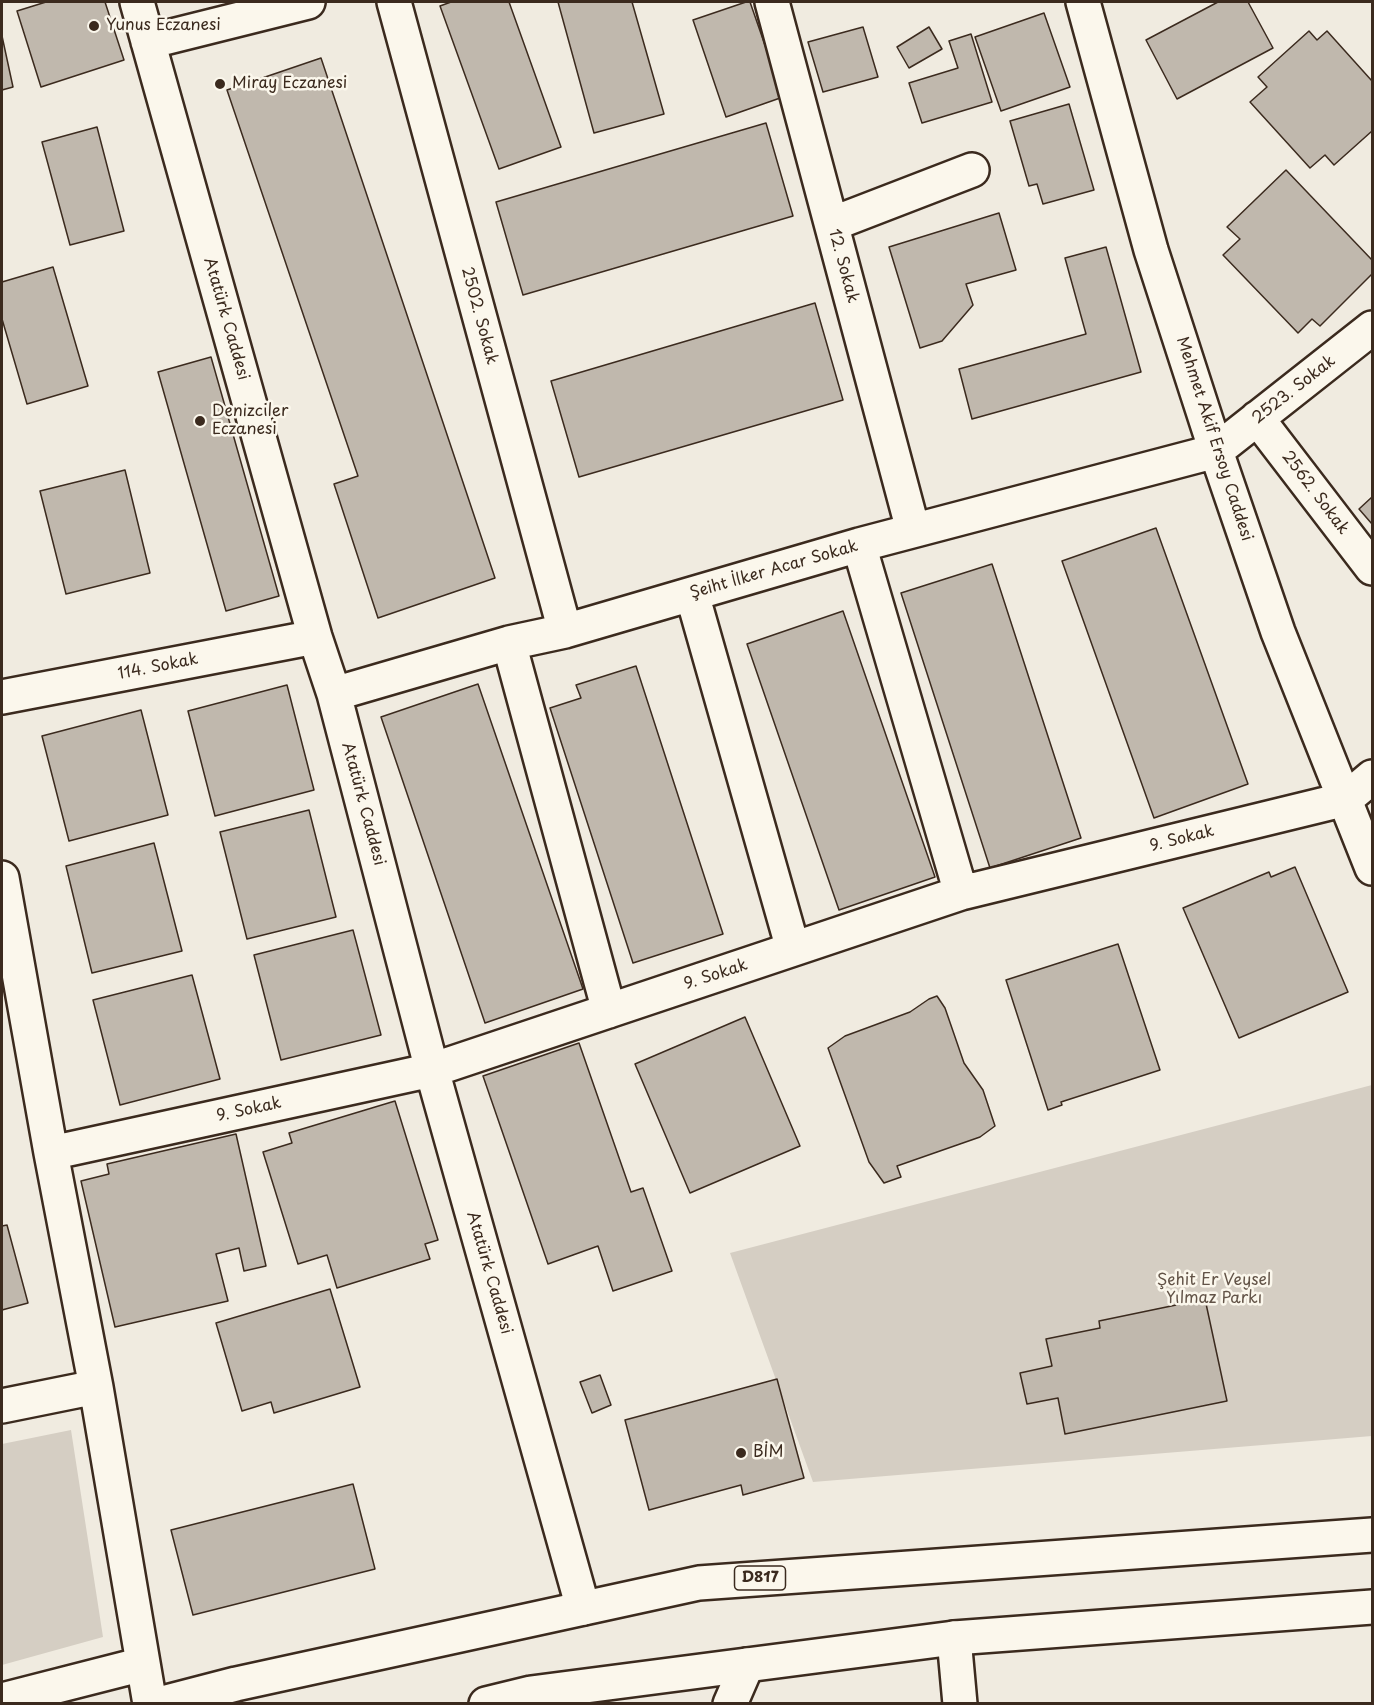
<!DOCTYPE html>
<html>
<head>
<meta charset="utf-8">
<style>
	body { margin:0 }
	#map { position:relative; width:1374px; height:1705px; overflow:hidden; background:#f0ebe0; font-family:"Playpen Sans",sans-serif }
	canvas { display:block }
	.frame { position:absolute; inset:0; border:3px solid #3b2a1e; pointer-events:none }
</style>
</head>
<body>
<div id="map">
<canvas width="1374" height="1705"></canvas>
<div class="frame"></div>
</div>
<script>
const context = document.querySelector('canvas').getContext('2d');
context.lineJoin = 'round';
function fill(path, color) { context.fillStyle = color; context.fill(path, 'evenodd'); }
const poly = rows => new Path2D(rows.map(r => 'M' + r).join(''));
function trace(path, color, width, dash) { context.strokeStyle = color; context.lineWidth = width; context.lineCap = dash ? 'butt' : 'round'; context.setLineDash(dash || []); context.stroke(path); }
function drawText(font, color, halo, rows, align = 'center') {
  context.font = font + ' "Playpen Sans",sans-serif'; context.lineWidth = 5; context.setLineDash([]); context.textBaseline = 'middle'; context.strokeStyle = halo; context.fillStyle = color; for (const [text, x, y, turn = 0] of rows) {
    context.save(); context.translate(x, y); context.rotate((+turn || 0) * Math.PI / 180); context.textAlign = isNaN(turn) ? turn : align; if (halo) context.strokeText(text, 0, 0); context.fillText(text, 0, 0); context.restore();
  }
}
fill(poly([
	[1372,1085,1372,1436,813,1482,730,1253],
	[71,1430,103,1637,2,1665,2,1444]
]), '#d5cec3');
const building = poly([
	[46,2,105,2,124,60,41,87,17,11,46,2],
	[451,2,509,2,561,147,499,169,440,6,451,2],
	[558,2,632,2,664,114,594,133,558,2],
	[746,2,750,2,783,97,726,117,693,20,746,2],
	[1218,2,1248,2,1273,48,1177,99,1146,40,1218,2],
	[1044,13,1070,87,1001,111,975,37,1044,13],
	[863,27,878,77,823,92,808,42,863,27],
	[929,27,942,49,909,68,897,47,929,27],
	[1309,31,1317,40,1327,31,1372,81,1372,131,1334,165,1325,155,1310,168,1250,102,1267,87,1258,77,1309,31],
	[971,34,992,102,922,123,909,83,958,68,949,41,971,34],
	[2,36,13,87,2,90,2,36],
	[321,58,495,578,378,618,334,484,358,476,227,90,321,58],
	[1069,104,1094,190,1043,204,1037,184,1029,186,1010,121,1069,104],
	[766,123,793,216,523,295,496,202,766,123],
	[97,127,124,231,70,245,42,142,97,127],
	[1286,170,1372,260,1372,274,1320,326,1312,319,1298,333,1223,255,1240,239,1227,227,1286,170],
	[999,213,1016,270,966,284,973,305,942,341,920,348,889,247,999,213],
	[1106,247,1141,372,972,419,959,369,1086,334,1065,258,1106,247],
	[53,267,88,386,27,404,2,319,2,282,53,267],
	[815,303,843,400,579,477,551,381,815,303],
	[211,357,279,596,226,611,158,372,211,357],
	[125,470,150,573,66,594,40,491,125,470],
	[1372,497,1372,524,1359,509,1372,497],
	[1156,528,1248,784,1154,818,1062,561,1156,528],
	[992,564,1081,838,990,868,901,593,992,564],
	[843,611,935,877,839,910,747,644,843,611],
	[636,666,723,934,633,963,550,708,581,698,576,685,636,666],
	[478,684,583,989,485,1023,381,717,478,684],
	[287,685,314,790,215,816,188,711,287,685],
	[141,710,168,815,69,841,42,736,141,710],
	[309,810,336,917,247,939,220,832,309,810],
	[154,843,182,951,92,973,66,866,154,843],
	[1295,867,1348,992,1239,1038,1183,908,1269,872,1271,877,1295,867],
	[353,930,381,1035,281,1060,254,955,353,930],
	[1118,944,1160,1070,1061,1102,1062,1105,1048,1110,1006,980,1118,944],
	[192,975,220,1079,120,1105,93,1000,192,975],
	[937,996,945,1008,964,1063,983,1090,995,1126,980,1137,897,1166,901,1177,884,1183,869,1162,828,1048,845,1036,910,1012,929,999,937,996],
	[745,1017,800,1146,690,1193,635,1064,745,1017],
	[579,1043,631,1192,643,1188,672,1271,613,1291,598,1246,548,1264,483,1076,579,1043],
	[395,1101,438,1240,425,1244,430,1259,337,1288,327,1255,298,1264,263,1152,292,1143,289,1133,395,1101],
	[236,1134,266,1266,244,1271,239,1248,216,1254,228,1301,115,1327,81,1181,109,1174,107,1164,236,1134],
	[7,1225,28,1303,2,1310,2,1226,7,1225],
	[330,1289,360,1387,274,1413,271,1402,242,1411,216,1323,330,1289],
	[1205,1299,1227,1401,1065,1434,1058,1398,1027,1404,1020,1373,1052,1366,1046,1339,1100,1328,1099,1321,1205,1299],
	[600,1375,611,1405,592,1413,580,1382,600,1375],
	[777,1379,804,1478,743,1495,741,1485,649,1510,625,1420,777,1379],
	[353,1484,375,1569,193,1615,171,1530,353,1484]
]);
fill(building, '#c0b8ad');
trace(building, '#3b2a1e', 1.5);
const minor = poly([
	[137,2,315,637,334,694,432,1070,583,1608],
	[394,2,565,631],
	[772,2,913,530],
	[1083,2,1151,250,1216,451,1278,632,1372,868],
	[148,42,308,2],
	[832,224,972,170],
	[1257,418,1372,568],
	[859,545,961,893],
	[692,594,793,949],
	[509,643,609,1011],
	[334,694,509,643,565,631,859,545,1216,451,1372,328],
	[2,697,315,637],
	[2,878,51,1153,96,1387,150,1704],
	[51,1153,432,1070,961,893,1346,799,1372,777],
	[2,1406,96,1387],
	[954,1638,960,1704],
	[2,1700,143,1664],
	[730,1704,747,1665]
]);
const highway = poly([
	[159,1704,236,1684,699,1583,1372,1535],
	[486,1704,531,1693,954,1638,1372,1607]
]);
trace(minor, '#3b2a1e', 38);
trace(highway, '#3b2a1e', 38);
trace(minor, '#fbf7ec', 33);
trace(highway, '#fbf7ec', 33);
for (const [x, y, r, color] of [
	[94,26,6,"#3b2a1e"],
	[220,84,6,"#3b2a1e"],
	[200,421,6,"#3b2a1e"],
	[741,1453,6,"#3b2a1e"]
]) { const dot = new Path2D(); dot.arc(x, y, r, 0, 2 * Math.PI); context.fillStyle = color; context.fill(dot); trace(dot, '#fbf7ec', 2); }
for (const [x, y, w] of [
	[760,1578,51]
]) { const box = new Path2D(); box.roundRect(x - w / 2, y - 12, w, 24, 4.5); context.fillStyle = '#fbf7ec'; context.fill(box); trace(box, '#3b2a1e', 1.5); }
drawText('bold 15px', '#3b2a1e', null, [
	["D817",760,1578]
]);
drawText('16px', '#3b2a1e', '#fbf7ec', [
	["Yunus Eczanesi",106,26],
	["Miray Eczanesi",232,84],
	["Denizciler",212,412],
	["Eczanesi",212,430],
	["BİM",753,1453]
], 'left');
drawText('16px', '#3b2a1e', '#fbf7ec', [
	["12. Sokak",843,266,75],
	["2502. Sokak",479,316,75],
	["Atatürk Caddesi",226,319,74],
	["2523. Sokak",1294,390,-38],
	["Mehmet Akif Ersoy Caddesi",1214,439,72],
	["2562. Sokak",1315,493,53],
	["Şeiht İlker Acar Sokak",774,570,-16],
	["114. Sokak",158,667,-11],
	["Atatürk Caddesi",363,804,75],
	["9. Sokak",1182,839,-14],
	["9. Sokak",716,975,-18],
	["9. Sokak",249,1110,-12],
	["Atatürk Caddesi",489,1273,74]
]);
drawText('16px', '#625347', '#fbf7ec', [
	["Şehit Er Veysel",1214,1281],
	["Yılmaz Parkı",1214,1299]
]);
</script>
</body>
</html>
